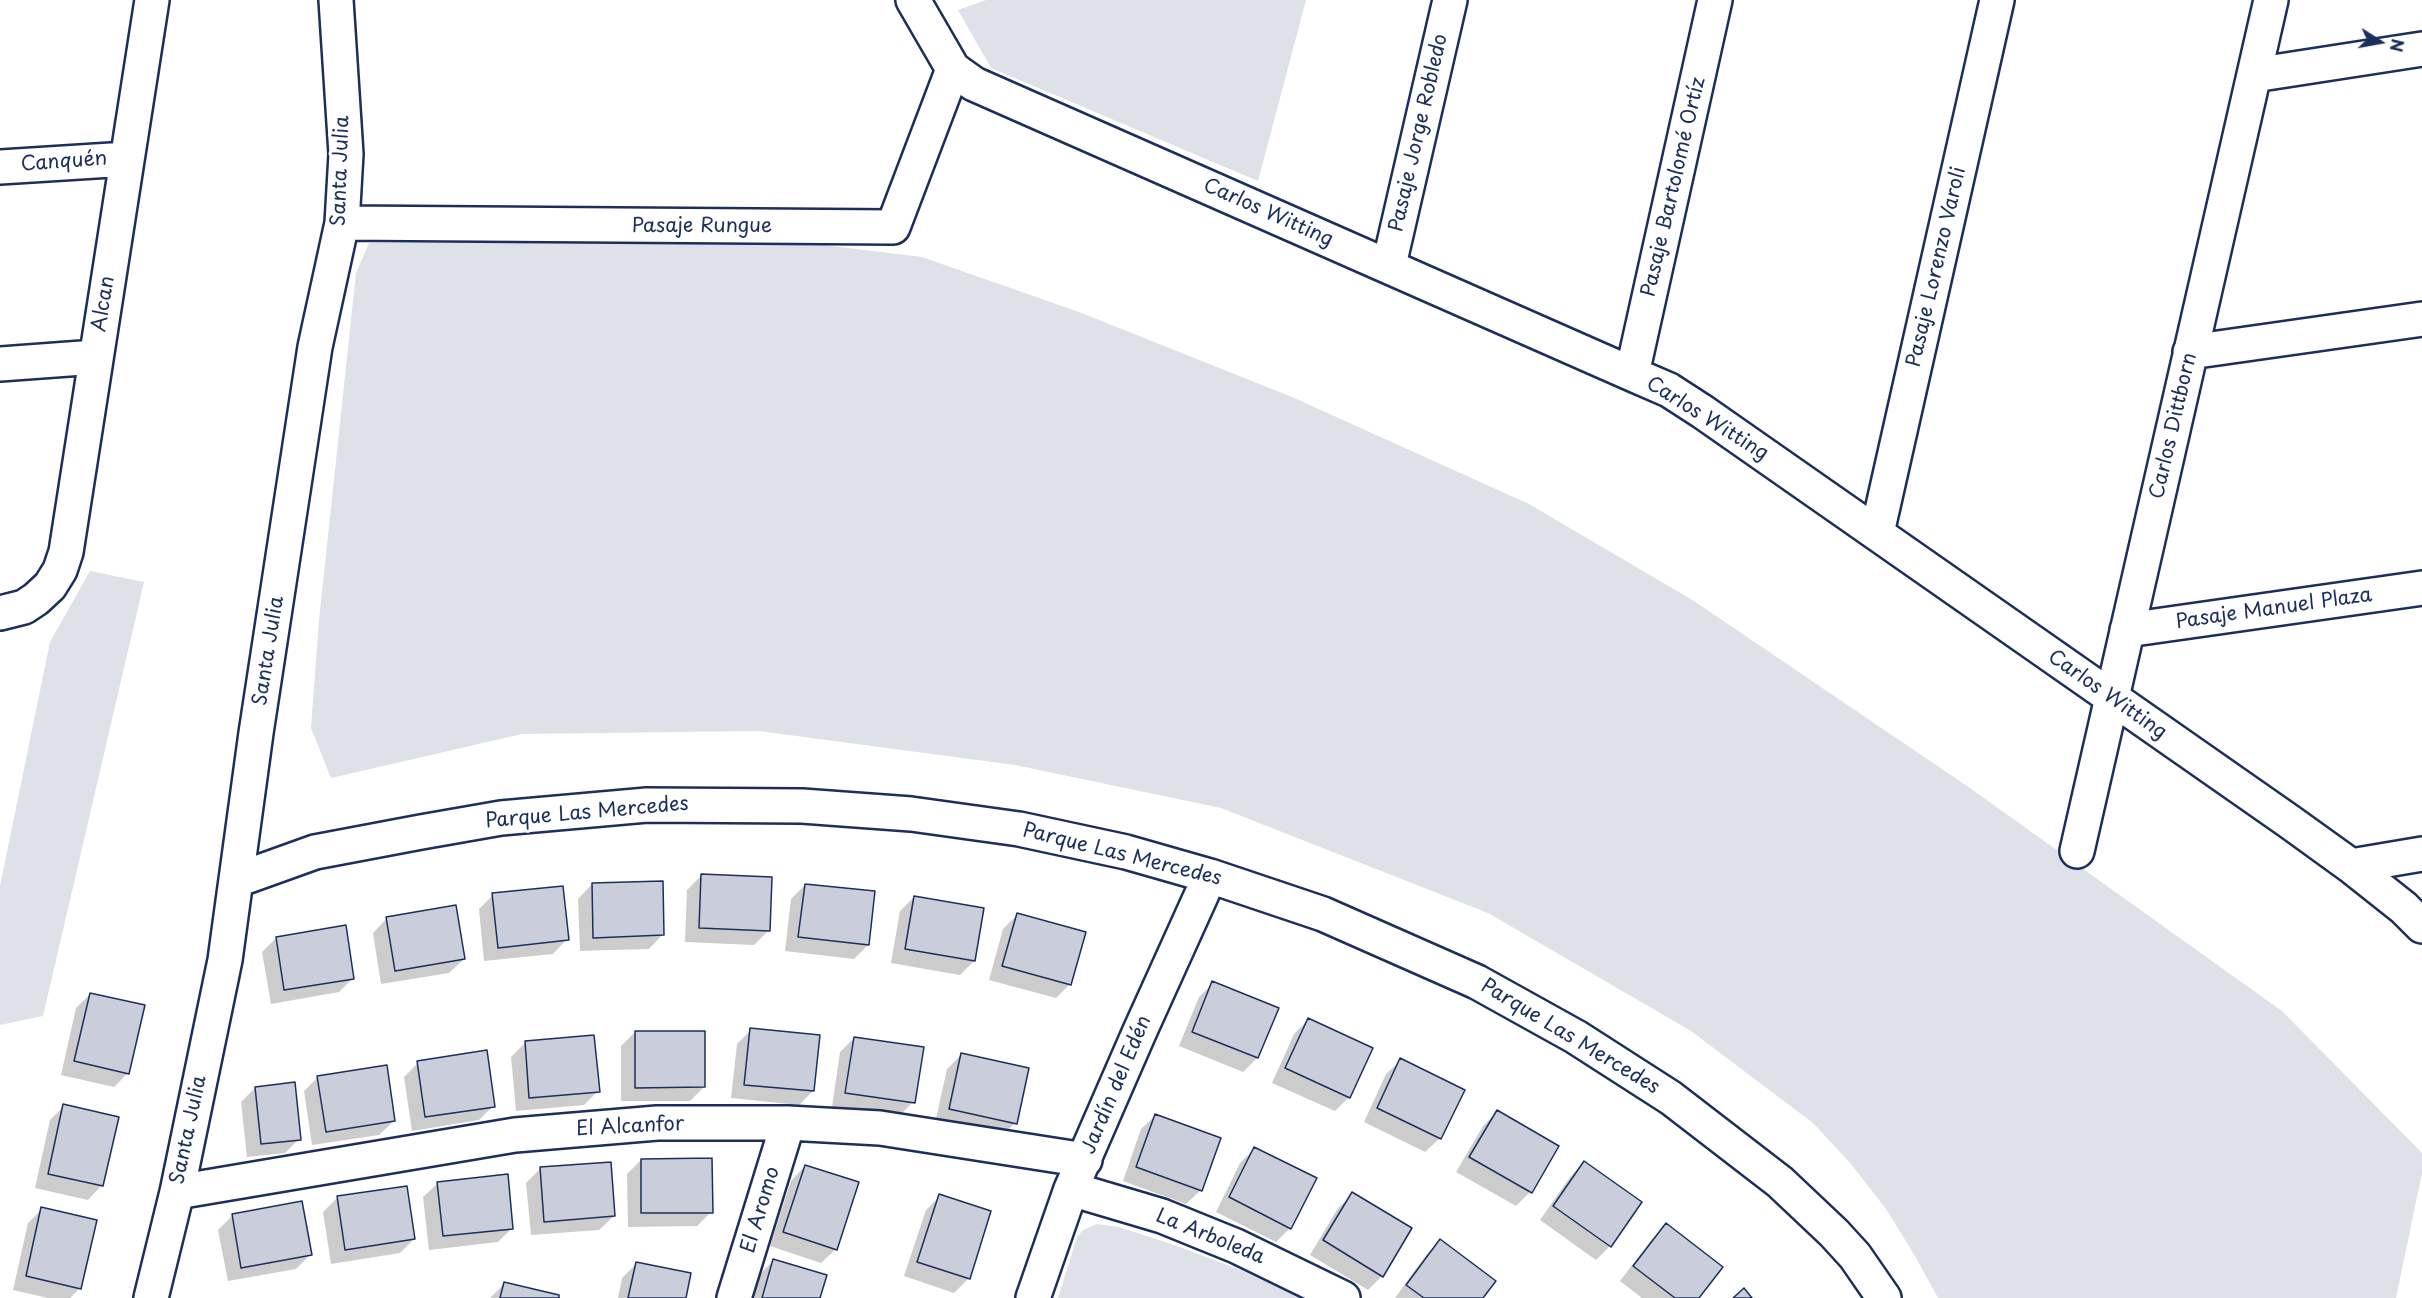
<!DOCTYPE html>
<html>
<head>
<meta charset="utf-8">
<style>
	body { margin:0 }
	#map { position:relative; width:2422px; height:1298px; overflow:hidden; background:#fff; font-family:"Playpen Sans",sans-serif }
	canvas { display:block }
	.north { position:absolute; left:2350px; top:12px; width:60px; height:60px; -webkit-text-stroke:4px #fff; paint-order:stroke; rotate:101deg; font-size:16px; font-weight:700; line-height:24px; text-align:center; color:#1b2f5e }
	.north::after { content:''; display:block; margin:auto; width:21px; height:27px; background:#1b2f5e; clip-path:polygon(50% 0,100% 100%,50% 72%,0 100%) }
</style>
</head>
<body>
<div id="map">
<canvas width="2422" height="1298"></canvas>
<div class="north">N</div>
</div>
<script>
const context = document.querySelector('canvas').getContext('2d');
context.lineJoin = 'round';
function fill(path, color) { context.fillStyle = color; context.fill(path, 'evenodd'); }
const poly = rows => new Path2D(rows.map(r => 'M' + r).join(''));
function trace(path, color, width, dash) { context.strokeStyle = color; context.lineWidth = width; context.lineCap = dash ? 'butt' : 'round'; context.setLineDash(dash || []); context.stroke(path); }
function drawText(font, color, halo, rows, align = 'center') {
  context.font = font + ' "Playpen Sans",sans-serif'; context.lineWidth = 6; context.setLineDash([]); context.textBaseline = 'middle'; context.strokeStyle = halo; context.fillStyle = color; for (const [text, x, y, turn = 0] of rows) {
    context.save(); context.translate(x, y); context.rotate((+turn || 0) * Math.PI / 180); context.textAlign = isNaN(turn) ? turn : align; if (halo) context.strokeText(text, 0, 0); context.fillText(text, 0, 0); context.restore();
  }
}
fill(poly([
	[986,0,1306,0,1258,181,991,68,958,10],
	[790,241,922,257,1079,312,1292,397,1529,504,1694,601,1970,788,2282,1011,2422,1153,2422,1173,2396,1298,1938,1298,1915,1256,1886,1209,1851,1164,1813,1123,1691,1031,1488,913,1221,808,1015,765,759,731,522,734,331,778,311,728,319,620,356,273,369,243],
	[90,571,144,582,43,1016,0,1025,0,886,50,642],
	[1097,1224,1119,1227,1177,1246,1243,1271,1301,1298,1058,1298,1077,1237,1083,1230]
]), '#dee1e7');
fill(poly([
	[701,876,768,931,754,945,685,942,687,890],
	[592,884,663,934,649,949,580,951,578,899],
	[805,885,868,945,854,959,785,951,791,899],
	[493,895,567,939,553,954,484,961,479,909],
	[914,897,974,961,960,975,891,963,900,911],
	[1017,915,1070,984,1056,998,989,980,1003,929],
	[387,918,464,959,449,973,381,984,373,933],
	[276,938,353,978,339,992,271,1004,262,952],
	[1213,983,1257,1058,1243,1072,1179,1046,1199,997],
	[90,994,128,1073,114,1087,61,1075,76,1008],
	[1308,1020,1349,1097,1335,1111,1272,1083,1294,1034],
	[751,1030,813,1091,799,1105,731,1098,737,1044],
	[635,1032,704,1087,690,1101,621,1101,621,1046],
	[854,1038,913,1102,899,1116,832,1107,840,1052],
	[525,1043,598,1091,584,1105,516,1111,511,1057],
	[961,1055,1015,1123,1001,1137,935,1123,947,1069],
	[1401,1060,1440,1138,1425,1152,1364,1122,1386,1074],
	[418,1063,493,1106,479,1120,412,1131,404,1077],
	[318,1077,394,1121,379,1135,312,1145,304,1091],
	[255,1088,299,1139,285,1153,247,1157,241,1102],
	[64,1106,102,1185,88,1200,35,1188,50,1120],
	[1497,1112,1530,1192,1516,1206,1456,1172,1483,1126],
	[1156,1115,1201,1190,1186,1204,1123,1181,1141,1129],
	[1255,1148,1290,1228,1276,1242,1216,1212,1240,1163],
	[641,1160,711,1212,697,1226,628,1227,627,1174],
	[1584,1163,1610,1246,1596,1260,1540,1220,1570,1177],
	[805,1166,836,1249,821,1263,770,1246,791,1181],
	[540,1169,614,1216,599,1230,531,1235,526,1183],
	[438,1183,512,1228,498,1242,429,1250,423,1197],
	[1353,1194,1382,1276,1368,1290,1310,1255,1338,1208],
	[940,1196,989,1212,968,1279,954,1293,904,1276,926,1210],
	[338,1197,414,1239,400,1253,331,1264,323,1212],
	[42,1209,80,1288,70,1298,48,1298,13,1290,28,1223],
	[233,1215,310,1255,296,1269,228,1281,218,1230],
	[1667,1225,1697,1298,1642,1298,1620,1281,1652,1239],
	[1440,1241,1482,1298,1395,1298,1426,1255],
	[773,1261,819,1298,752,1298,759,1275],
	[636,1264,685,1298,618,1298,622,1278],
	[504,1284,557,1298,490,1298]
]), '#0003');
const building = poly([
	[701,874,772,877,770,931,699,928,701,874],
	[663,881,664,935,593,938,592,883,663,881],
	[805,884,875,891,869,945,798,937,805,884],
	[563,886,569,940,498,948,492,893,563,886],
	[914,896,984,908,975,961,905,949,914,896],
	[456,905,465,959,395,971,386,917,456,905],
	[1017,913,1086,932,1071,985,1002,966,1017,913],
	[346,925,354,979,284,990,276,937,346,925],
	[1212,981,1279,1008,1258,1058,1192,1032,1212,981],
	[90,993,145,1005,129,1074,74,1061,90,993],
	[1308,1018,1373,1048,1350,1098,1285,1068,1308,1018],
	[750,1028,820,1035,814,1091,744,1085,750,1028],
	[635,1031,705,1031,705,1087,635,1088,635,1031],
	[594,1035,600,1092,529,1098,525,1041,594,1035],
	[854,1037,924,1047,915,1103,845,1093,854,1037],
	[487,1050,495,1107,425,1117,417,1061,487,1050],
	[961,1053,1029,1068,1017,1124,949,1109,961,1053],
	[1400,1058,1465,1090,1441,1139,1377,1108,1400,1058],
	[387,1065,395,1121,326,1132,317,1076,387,1065],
	[295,1082,301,1140,261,1144,255,1087,295,1082],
	[63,1104,119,1117,103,1186,48,1174,63,1104],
	[1497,1110,1559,1146,1532,1193,1469,1157,1497,1110],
	[1155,1114,1221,1138,1202,1191,1136,1167,1155,1114],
	[1254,1147,1317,1178,1291,1229,1229,1197,1254,1147],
	[712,1158,713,1213,641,1213,641,1159,712,1158],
	[1584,1161,1642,1202,1611,1247,1553,1206,1584,1161],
	[611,1162,615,1216,544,1222,540,1167,611,1162],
	[805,1165,859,1182,837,1250,783,1232,805,1165],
	[508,1174,513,1229,443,1236,437,1182,508,1174],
	[407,1186,415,1239,345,1250,337,1196,407,1186],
	[1352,1192,1412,1228,1383,1277,1323,1240,1352,1192],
	[939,1194,991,1211,970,1279,917,1262,939,1194],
	[302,1201,312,1255,241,1268,232,1214,302,1201],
	[41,1207,97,1220,81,1289,26,1276,41,1207],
	[1666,1223,1723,1267,1699,1298,1675,1298,1633,1266,1666,1223],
	[1440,1239,1496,1281,1483,1298,1424,1298,1406,1285,1440,1239],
	[773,1259,827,1275,820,1298,762,1298,773,1259],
	[636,1262,691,1273,686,1298,628,1298,636,1262],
	[504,1282,559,1295,559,1298,500,1298,504,1282],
	[1744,1288,1752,1298,1733,1298,1744,1288]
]);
fill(building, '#caceda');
trace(building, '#1b2f5e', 1.5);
const street = poly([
	[913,0,953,69,974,84,1632,374,1669,390,1703,412,2290,822,2351,866,2404,908,2422,926],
	[2254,75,2422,49],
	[0,167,127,159],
	[342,223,893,227,953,69],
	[1389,265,1450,0],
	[2190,352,2422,319],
	[0,364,96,357],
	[1632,374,1715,0],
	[1877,533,1997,0],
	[0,613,24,607,36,599,50,586,60,570,66,552,152,0],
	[2127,630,2422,588],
	[2077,851,2271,0],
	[2351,866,2422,854],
	[237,880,315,852,421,832,501,818,647,805,802,806,911,814,1019,829,1126,852,1210,876,1323,914,1477,982,1576,1037,1671,1098,1780,1182,1834,1233,1855,1256,1884,1298],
	[1071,1189,1162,1216,1236,1246,1343,1298],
	[177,1192,515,1135,657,1123,788,1123,880,1128,1085,1160],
	[151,1298,177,1192,225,960,256,733,315,347,342,223,346,154,336,0],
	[734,1298,788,1123],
	[1033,1298,1071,1189,1139,1033,1210,876]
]);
trace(street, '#1b2f5e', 38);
trace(street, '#fff', 33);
drawText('20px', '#1b2f5e', '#fff', [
	["Pasaje Jorge Robledo",1419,133,-77],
	["Canquén",64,162,-4],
	["Santa Julia",341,171,-88],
	["Pasaje Bartolomé Ortíz",1674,187,-77],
	["Carlos Witting",1268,213,24],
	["Pasaje Rungue",702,226],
	["Pasaje Lorenzo Varoli",1937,267,-77],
	["Alcan",104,304,-81],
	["Carlos Witting",1707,419,32],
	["Carlos Dittborn",2174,426,-77],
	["Pasaje Manuel Plaza",2274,609,-8],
	["Santa Julia",269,651,-81],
	["Carlos Witting",2107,695,35],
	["Parque Las Mercedes",587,813,-5],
	["Parque Las Mercedes",1122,855,14],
	["Parque Las Mercedes",1570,1037,31],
	["Jardín del Edén",1117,1085,-67],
	["El Alcanfor",630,1127,-3],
	["Santa Julia",189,1130,-78],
	["El Aromo",761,1210,-73],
	["La Arboleda",1210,1237,22]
]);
</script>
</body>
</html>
